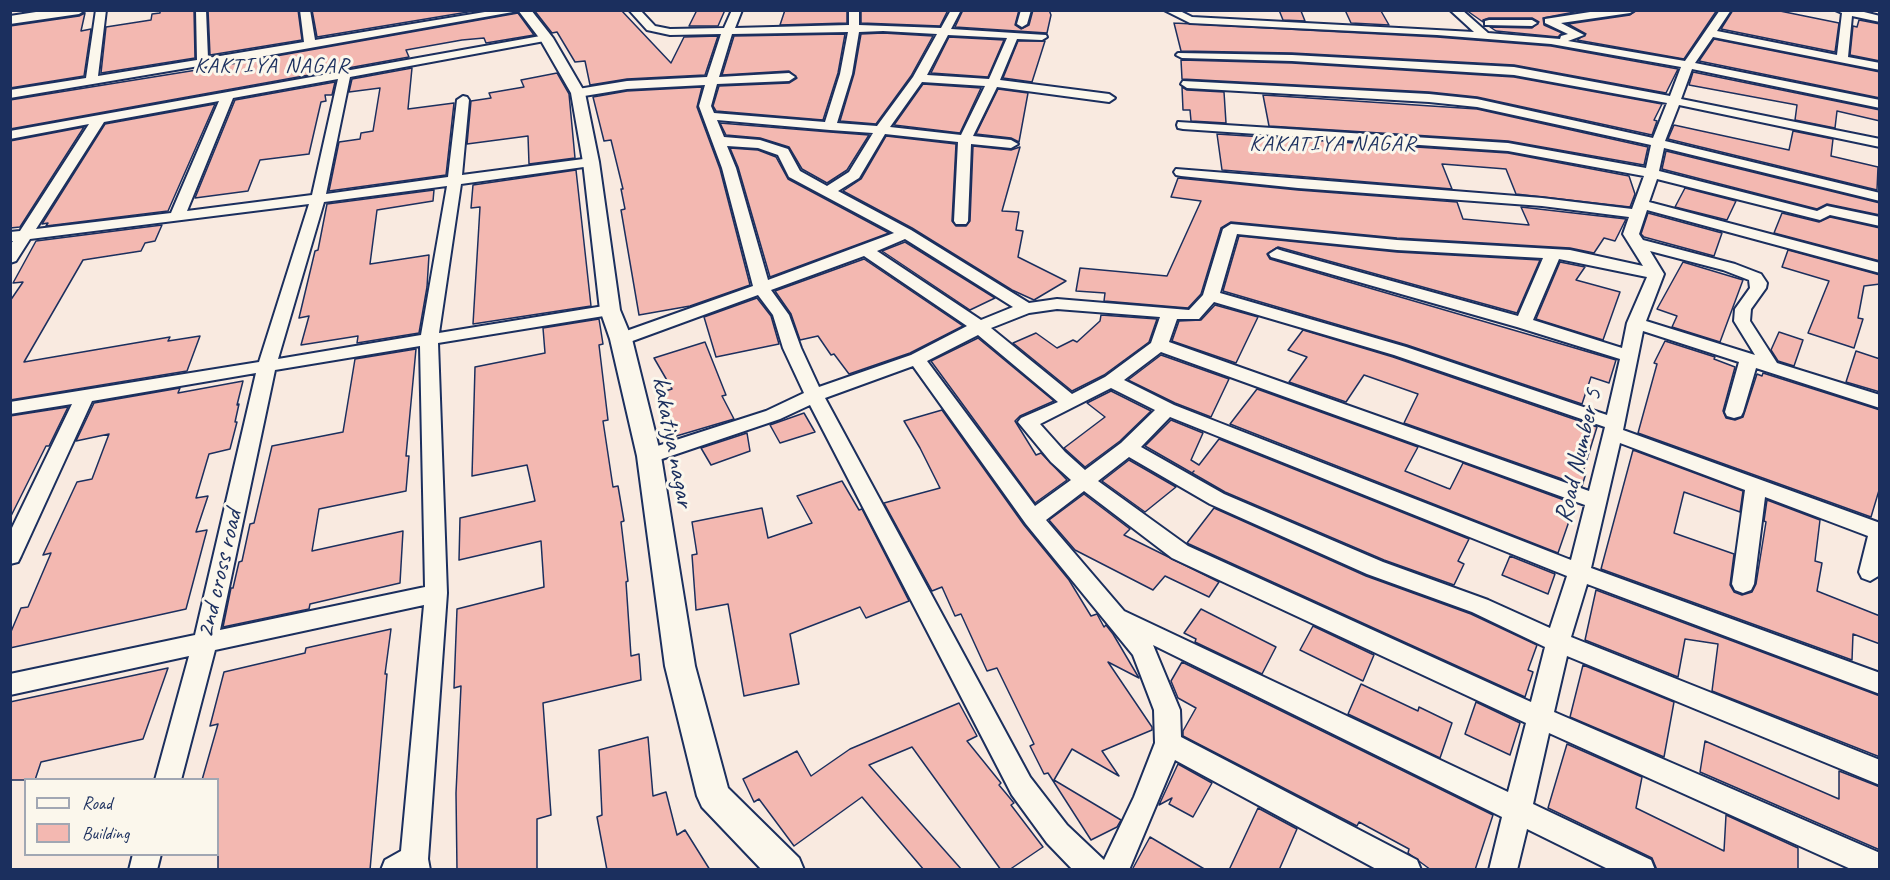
<!DOCTYPE html>
<html>
<head>
<meta charset="utf-8">
<style>
	body { margin:0 }
	#map { position:relative; width:1890px; height:880px; overflow:hidden; background:#f9eae0; font-family:Caveat,sans-serif }
	canvas { display:block }
	.frame { position:absolute; inset:0; border:12px solid #1b2f5e; pointer-events:none }
	.legend { position:absolute; left:24px; top:778px; width:195px; height:78px; box-sizing:border-box; background:#fbf7ec; border:2px solid #a1a7b3; margin:0; padding:8px 10px; list-style:none; font-size:18px; color:#1b2f5e }
	.legend li { display:flex; align-items:center; gap:12px; height:30px }
	.legend b { width:30px; border:2px solid #a1a7b3 }
</style>
</head>
<body>
<div id="map">
<canvas width="1890" height="880"></canvas>
<div class="frame"></div>
<ul class="legend">
<li><b style="height:8px;background:#fbf7ec"></b>Road</li>
<li><b style="height:16px;background:#f3b8b1"></b>Building</li>
</ul>
</div>
<script>
const context = document.querySelector('canvas').getContext('2d');
context.lineJoin = 'round';
function fill(path, color) { context.fillStyle = color; context.fill(path, 'evenodd'); }
const poly = rows => new Path2D(rows.map(r => 'M' + r).join(''));
function trace(path, color, width, dash) { context.strokeStyle = color; context.lineWidth = width; context.lineCap = dash ? 'butt' : 'round'; context.setLineDash(dash || []); context.stroke(path); }
function drawText(font, color, halo, rows, align = 'center') {
  context.font = font + ' Caveat,sans-serif'; context.lineWidth = 6; context.setLineDash([]); context.textBaseline = 'middle'; context.strokeStyle = halo; context.fillStyle = color; for (const [text, x, y, turn = 0] of rows) {
    context.save(); context.translate(x, y); context.rotate((+turn || 0) * Math.PI / 180); context.textAlign = isNaN(turn) ? turn : align; if (halo) context.strokeText(text, 0, 0); context.fillText(text, 0, 0); context.restore();
  }
}
const building = poly([
	[160,10,194,10,195,58,101,73,106,27,151,20,152,14,160,13,160,10],
	[208,10,298,10,302,40,210,55,208,10],
	[312,10,480,10,317,37,312,10],
	[534,10,621,10,671,63,684,37,718,36,705,75,627,79,590,85,585,61,575,62,557,32,552,33,534,10],
	[697,10,725,10,718,26,689,26,697,10],
	[785,10,847,10,847,23,780,25,785,10],
	[864,10,948,10,940,26,861,23,861,11,864,10],
	[963,10,1019,10,1015,25,1021,29,1029,25,1033,10,1049,10,1051,15,1047,33,955,27,963,10],
	[1279,10,1301,11,1305,21,1283,20,1279,10],
	[1345,10,1381,11,1389,25,1351,23,1345,10],
	[1466,10,1585,10,1543,18,1544,25,1562,33,1558,37,1496,31,1490,27,1532,28,1539,22,1532,18,1489,18,1483,20,1483,22,1466,10],
	[1637,10,1717,10,1684,59,1577,40,1586,34,1568,24,1630,15,1637,10],
	[1733,10,1775,10,1839,23,1835,52,1721,29,1733,10],
	[85,13,81,31,91,29,84,76,10,88,10,26,79,16,85,13],
	[518,13,534,35,486,43,484,38,462,40,406,50,409,57,10,129,10,100,203,69,518,13],
	[1859,20,1880,24,1880,61,1850,55,1853,26,1857,27,1859,20],
	[1174,23,1437,37,1551,46,1678,69,1666,93,1514,65,1292,53,1181,51,1174,23],
	[883,33,933,36,911,76,876,124,840,121,854,74,861,34,883,33],
	[845,34,838,73,823,120,716,111,713,106,719,86,789,83,797,78,789,71,722,75,734,36,845,34],
	[949,37,1004,40,988,77,931,73,949,37],
	[1714,39,1880,72,1880,98,1699,61,1714,39],
	[1018,41,1045,41,1032,82,1003,78,1018,41],
	[1181,60,1292,63,1514,77,1662,104,1654,120,1657,121,1652,135,1477,97,1429,92,1182,79,1181,60],
	[412,68,408,109,454,103,446,175,329,191,339,142,360,139,361,133,373,131,380,88,349,92,352,79,412,68],
	[1693,72,1880,110,1880,121,1837,111,1835,128,1795,120,1797,105,1689,85,1693,72],
	[557,73,569,94,575,158,529,164,528,136,467,144,471,101,491,98,489,93,524,87,521,80,557,73],
	[335,82,332,95,325,95,326,101,321,102,309,154,260,160,248,191,195,198,235,100,335,82],
	[923,84,981,88,960,133,894,125,923,84],
	[702,87,697,107,720,169,750,285,690,306,639,315,621,210,625,209,621,189,623,189,611,140,604,141,593,97,627,91,702,87],
	[1182,87,1187,90,1224,92,1226,123,1191,121,1190,110,1183,110,1182,87],
	[998,89,1028,93,1019,142,1011,138,976,134,998,89],
	[1263,95,1477,109,1648,147,1644,165,1508,141,1269,126,1263,95],
	[215,104,168,211,46,226,48,223,42,224,105,124,215,104],
	[720,123,830,132,869,135,847,170,827,183,802,169,789,147,760,138,726,135,720,123],
	[1674,125,1789,150,1793,131,1833,139,1831,156,1878,167,1877,190,1668,139,1674,125],
	[84,127,20,227,10,228,10,141,84,127],
	[1217,134,1508,153,1629,176,1635,194,1630,207,1516,194,1506,169,1442,164,1452,189,1222,170,1217,134],
	[886,136,956,144,952,221,956,226,966,226,970,221,973,146,1011,150,1020,147,1002,211,1019,212,1016,230,1023,231,1018,257,1066,281,1034,300,1012,290,912,228,843,191,861,179,886,136],
	[730,148,758,150,776,157,788,179,889,233,770,277,738,167,730,148],
	[1666,151,1880,203,1880,215,1827,204,1817,209,1662,169,1666,151],
	[576,170,591,306,473,324,480,207,471,208,473,185,576,170],
	[1178,178,1298,190,1457,202,1463,219,1529,225,1521,207,1626,219,1615,241,1604,238,1594,253,1570,248,1397,238,1231,222,1221,228,1201,294,1188,308,1104,301,1105,293,1076,291,1080,268,1167,276,1201,201,1171,197,1178,178],
	[1685,188,1736,201,1727,220,1675,207,1685,188],
	[434,190,433,201,377,210,370,264,429,255,427,287,419,333,357,343,358,336,301,345,309,316,299,318,315,251,318,250,327,204,434,190],
	[1648,213,1722,233,1714,256,1644,237,1641,234,1648,213],
	[1782,213,1819,222,1830,217,1880,228,1880,261,1774,233,1782,213],
	[162,225,155,241,145,243,141,251,83,260,24,362,170,337,168,341,200,336,187,371,10,400,10,301,23,282,13,283,36,241,162,225],
	[1239,236,1397,252,1540,260,1517,313,1278,247,1267,254,1270,259,1616,360,1609,383,1591,377,1582,404,1407,345,1223,291,1239,236],
	[905,242,995,298,970,310,882,251,905,242],
	[1788,250,1880,275,1880,284,1864,286,1858,318,1863,319,1854,348,1808,333,1829,281,1782,267,1788,250],
	[864,259,963,326,910,353,849,374,834,354,831,355,818,336,800,340,791,314,775,291,864,259],
	[1560,262,1585,267,1576,280,1620,292,1603,340,1536,319,1560,262],
	[1683,262,1743,280,1720,342,1672,327,1677,316,1657,309,1683,262],
	[757,298,771,316,779,344,716,357,704,317,757,298],
	[1215,305,1258,317,1236,363,1172,341,1179,321,1201,320,1215,305],
	[1101,315,1157,319,1149,342,1104,375,1072,391,1013,343,1036,333,1057,348,1073,340,1077,342,1100,321,1101,315],
	[599,319,603,344,599,345,608,420,603,421,613,487,618,486,624,521,621,522,628,581,626,582,631,656,639,654,641,680,543,703,551,815,537,819,537,870,457,870,456,793,461,686,454,688,457,609,544,587,541,541,459,560,460,518,535,501,527,465,472,476,475,367,545,353,543,328,599,319],
	[1303,330,1393,357,1597,427,1583,472,1586,473,1582,486,1404,423,1418,394,1364,375,1346,402,1289,382,1307,357,1288,350,1303,330],
	[1779,332,1803,340,1794,366,1778,361,1771,350,1779,332],
	[978,338,1054,401,1020,416,1015,421,1036,455,1041,453,1067,480,1035,503,931,361,978,338],
	[1665,341,1715,357,1714,359,1735,367,1723,411,1726,418,1735,420,1743,417,1757,374,1762,376,1763,373,1880,410,1880,487,1871,517,1638,433,1657,364,1654,363,1665,341],
	[705,342,726,395,722,396,734,419,673,437,664,415,668,414,662,392,672,389,654,358,705,342],
	[416,349,406,456,409,456,406,491,319,509,312,551,403,531,400,583,310,604,309,609,223,627,231,588,233,588,239,562,242,561,250,524,254,523,272,446,343,432,355,359,416,349],
	[1856,351,1880,359,1880,392,1846,382,1856,351],
	[1161,355,1229,379,1211,417,1175,403,1128,380,1161,355],
	[243,381,237,405,239,404,235,422,237,422,230,449,209,454,196,498,208,496,196,532,207,530,186,609,10,648,10,634,21,608,28,607,51,553,43,555,77,482,92,479,109,434,76,441,94,403,180,388,178,393,243,381],
	[1257,389,1418,447,1405,471,1447,488,1450,489,1463,463,1575,504,1558,553,1230,424,1257,389],
	[1111,391,1151,411,1120,441,1085,467,1064,448,1105,417,1087,403,1111,391],
	[68,407,49,446,46,446,10,518,10,416,68,407],
	[942,410,1024,525,1069,580,1091,616,1097,614,1104,627,1106,625,1113,634,1139,678,1108,662,1152,727,1152,730,1102,751,1119,776,1072,749,1054,780,1121,820,1117,827,1091,840,1048,773,1044,774,1030,746,1034,744,997,668,987,671,961,614,955,616,942,587,932,591,884,503,940,488,920,448,904,421,942,410],
	[804,413,815,432,780,443,770,425,804,413],
	[1171,420,1203,433,1191,460,1199,465,1219,439,1469,539,1458,561,1464,564,1454,585,1384,560,1225,492,1192,473,1194,471,1192,473,1145,446,1171,420],
	[747,433,750,451,711,465,701,448,747,433],
	[1633,450,1743,491,1740,512,1684,492,1674,533,1734,554,1730,585,1734,592,1742,595,1752,592,1756,584,1766,522,1764,521,1767,500,1820,520,1815,561,1822,563,1817,591,1880,616,1880,644,1853,634,1852,660,1601,569,1633,450],
	[1129,460,1176,487,1145,512,1102,481,1129,460],
	[842,481,859,510,862,509,909,601,866,618,860,607,790,634,799,684,744,696,728,604,696,610,692,555,697,554,692,522,762,508,768,538,812,523,797,496,842,481],
	[1084,494,1130,529,1124,535,1219,582,1209,597,1165,576,1153,590,1075,550,1049,520,1084,494],
	[1214,508,1366,576,1471,614,1537,645,1528,670,1533,672,1525,697,1189,544,1187,543,1214,508],
	[1510,556,1555,574,1548,594,1502,575,1510,556],
	[1596,590,1880,696,1880,757,1712,691,1718,644,1685,639,1678,677,1585,640,1596,590],
	[1201,609,1276,647,1262,674,1195,642,1196,639,1184,633,1201,609],
	[1313,626,1374,655,1363,681,1300,650,1313,626],
	[391,629,385,674,387,674,370,870,218,870,218,780,202,780,218,724,210,726,224,672,305,653,306,648,391,629],
	[1182,662,1493,815,1475,870,1431,870,1408,853,1409,849,1359,822,1357,826,1183,736,1183,731,1196,708,1178,698,1171,681,1182,662],
	[1583,665,1674,702,1664,757,1570,717,1583,665],
	[168,668,143,739,41,762,35,780,10,780,10,702,168,668],
	[1361,684,1418,711,1419,707,1452,723,1440,758,1348,714,1361,684],
	[1476,702,1520,723,1510,755,1465,734,1476,702],
	[959,703,977,736,967,741,1001,783,999,785,1014,803,1011,805,1043,847,1009,870,1001,870,912,747,869,765,962,870,924,870,862,797,794,846,759,799,754,802,743,779,797,751,811,776,850,749,959,703],
	[648,737,653,796,666,792,677,835,685,830,710,870,607,870,597,817,602,815,599,750,648,737],
	[1705,741,1839,799,1839,771,1880,787,1880,850,1700,772,1705,741],
	[1567,744,1642,777,1636,808,1724,851,1726,815,1798,848,1798,870,1657,870,1652,858,1548,808,1567,744],
	[1178,764,1212,783,1193,817,1169,804,1172,798,1159,805,1178,764],
	[1258,808,1297,829,1279,870,1229,870,1258,808],
	[1150,837,1206,870,1132,870,1150,837]
]);
fill(building, '#f3b8b1');
trace(building, '#1b2f5e', 1.5);
const minor = poly([
	[96,10,106,10,98,76,197,60,196,10,206,10,208,58,304,42,300,10,310,10,315,40,497,10,524,10,203,67,199,66,10,98,10,90,86,78,96,10],
	[629,10,640,10,655,26,670,29,724,28,732,10,742,10,735,28,849,25,849,10,859,10,859,25,941,28,951,10,961,10,951,29,1046,35,1047,37,1042,40,1017,39,1000,80,1109,94,1115,98,1109,102,997,87,973,136,1011,140,1018,144,1011,148,971,144,968,221,966,224,956,224,954,221,958,142,885,134,859,178,838,191,911,230,1029,303,1057,299,1189,310,1203,295,1223,229,1231,224,1397,240,1570,250,1643,266,1623,234,1629,217,1542,206,1298,188,1181,176,1176,175,1174,172,1176,169,1542,198,1632,209,1644,176,1508,151,1183,129,1178,128,1177,125,1178,122,1508,143,1646,168,1651,145,1477,107,1429,102,1187,88,1181,84,1183,81,1429,94,1477,99,1653,138,1667,103,1514,75,1292,61,1182,58,1176,55,1178,53,1292,55,1514,67,1670,96,1681,67,1551,44,1437,35,1190,23,1164,10,1178,10,1192,17,1474,32,1450,10,1462,10,1488,33,1560,39,1561,36,1568,34,1545,23,1545,19,1603,10,1635,10,1630,13,1561,23,1584,35,1568,41,1685,61,1720,10,1731,10,1717,31,1837,55,1842,13,1835,10,1856,10,1880,16,1880,22,1852,16,1848,57,1880,63,1880,70,1713,37,1695,63,1880,100,1880,108,1692,69,1681,99,1880,139,1880,147,1679,105,1665,141,1880,193,1880,201,1664,148,1659,171,1817,211,1827,206,1880,217,1880,226,1830,215,1820,220,1657,179,1649,202,1880,263,1880,273,1647,210,1639,234,1643,240,1735,264,1761,274,1767,283,1766,288,1751,309,1750,321,1777,363,1880,395,1880,408,1756,368,1743,412,1741,416,1734,418,1727,416,1725,412,1739,362,1643,331,1623,430,1880,523,1880,575,1870,581,1862,578,1859,572,1868,536,1765,497,1754,584,1751,590,1743,593,1735,590,1732,584,1745,490,1620,443,1591,568,1880,673,1880,694,1587,584,1571,637,1880,760,1880,785,1567,656,1554,712,1880,853,1880,870,1853,870,1549,733,1533,804,1651,860,1655,870,1610,870,1527,829,1517,870,1489,870,1502,817,1153,645,1180,710,1181,737,1417,860,1421,870,1378,870,1175,760,1129,870,1073,870,1047,843,1012,795,810,405,780,419,656,461,649,463,642,461,639,456,642,451,766,411,804,393,783,348,773,315,758,295,627,343,615,343,612,339,615,335,753,286,722,168,699,106,705,85,627,89,578,97,572,93,578,89,627,81,707,77,721,34,670,35,647,30,629,10],
	[883,31,937,34,913,77,877,126,837,123,852,74,859,32,883,31],
	[848,32,840,74,825,122,714,113,711,106,717,84,789,81,795,77,789,73,719,77,732,34,848,32],
	[948,35,1007,38,989,79,927,75,948,35],
	[922,82,985,86,961,135,890,127,922,82],
	[717,120,830,130,873,133,849,172,827,186,800,171,788,149,760,140,724,137,717,120],
	[727,146,758,148,778,155,789,177,894,233,768,280,736,168,727,146],
	[1237,234,1397,250,1543,258,1518,316,1283,251,1277,249,1269,254,1271,257,1517,327,1620,359,1607,415,1406,347,1220,293,1237,234],
	[905,239,1013,307,981,320,877,251,905,239],
	[1650,251,1723,270,1749,280,1750,288,1735,309,1734,321,1755,355,1646,321,1664,274,1650,251],
	[864,256,967,326,911,355,819,387,801,348,789,315,771,290,864,256],
	[1559,259,1647,277,1627,323,1622,348,1533,320,1559,259],
	[1214,302,1394,355,1605,427,1589,491,1169,342,1177,319,1199,319,1214,302],
	[1057,309,1160,317,1151,343,1105,377,1072,394,991,328,1029,313,1057,309],
	[978,335,1058,402,1021,418,1018,422,1051,462,1071,480,1035,506,927,361,978,335],
	[1161,352,1585,505,1571,560,1174,405,1124,380,1161,352],
	[913,366,1026,524,1133,655,1154,710,1155,743,1134,797,1104,860,1067,825,1030,777,825,398,913,366],
	[1111,388,1155,410,1121,443,1085,470,1065,452,1040,424,1111,388],
	[1170,417,1567,576,1550,628,1488,600,1383,562,1224,494,1141,447,1170,417],
	[1129,457,1210,504,1367,574,1472,612,1545,647,1531,702,1188,546,1098,481,1129,457],
	[1084,491,1172,558,1526,723,1508,792,1124,611,1046,520,1084,491],
	[1021,10,1031,10,1027,24,1022,27,1017,24,1021,10],
	[1489,20,1532,20,1537,23,1532,26,1485,25,1485,21,1489,20],
	[546,35,550,36,550,40,350,77,326,194,448,177,457,100,463,96,467,97,469,100,462,175,591,158,598,162,591,166,461,184,439,333,610,305,618,310,610,315,438,343,447,593,428,859,430,870,381,870,385,860,401,851,424,605,215,650,181,780,155,780,189,656,10,695,10,674,195,635,256,373,92,401,21,556,18,562,10,564,10,532,72,404,10,414,10,402,259,362,309,204,30,239,16,261,10,263,10,245,13,241,10,241,10,232,20,231,89,124,10,139,10,131,546,35],
	[338,79,312,195,187,211,233,98,338,79],
	[219,101,171,213,36,229,104,122,219,101],
	[447,186,421,335,278,359,324,202,447,186],
	[420,346,425,587,220,630,275,370,420,346],
	[133,854,161,854,157,870,129,870,133,854]
]);
const tertiary = poly([
	[49,10,85,10,79,14,10,24,10,16,49,10],
	[518,10,531,10,553,38,585,93,599,162,620,310,632,339,661,456,695,666,728,788,799,858,804,870,762,870,702,807,697,796,665,666,637,456,610,339,600,310,583,162,571,93,540,39,518,10]
]);
trace(minor, '#1b2f5e', 4);
trace(tertiary, '#1b2f5e', 4);
fill(minor, '#fbf7ec');
fill(tertiary, '#fbf7ec');
context.letterSpacing = '1.5px';
drawText('22px', '#1b2f5e', '#fbf7ec', [
	["KAKTIYA NAGAR",272,66],
	["KAKATIYA NAGAR",1333,144]
]);
context.letterSpacing = '0px';
drawText('26px', '#1b2f5e', '#fbf7ec', [
	["kakatiya nagar",672,442,79],
	["Road Number 5",1579,456,-77],
	["2nd cross road",220,574,-77]
]);
</script>
</body>
</html>
